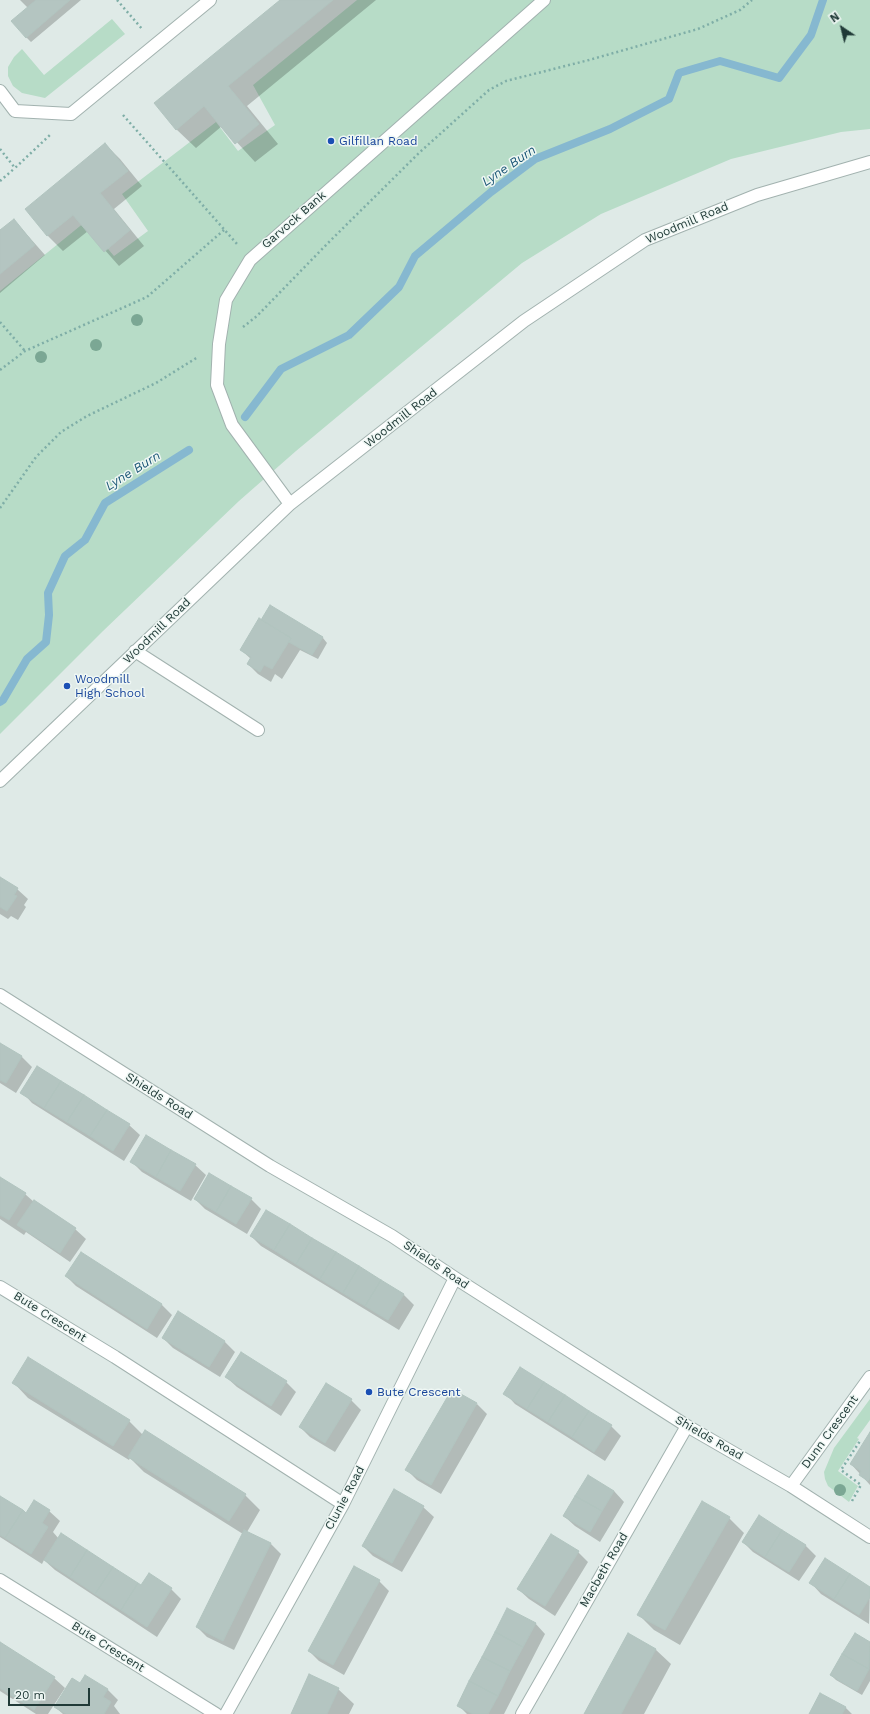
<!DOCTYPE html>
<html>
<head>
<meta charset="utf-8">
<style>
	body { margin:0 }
	#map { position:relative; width:870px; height:1714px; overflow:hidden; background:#dfeae7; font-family:"Work Sans",sans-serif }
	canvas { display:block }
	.north { position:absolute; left:822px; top:8px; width:40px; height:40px; -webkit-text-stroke:3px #eff7f4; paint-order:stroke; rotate:325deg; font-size:11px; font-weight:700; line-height:16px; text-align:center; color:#203a37 }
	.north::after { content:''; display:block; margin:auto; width:14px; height:18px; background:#203a37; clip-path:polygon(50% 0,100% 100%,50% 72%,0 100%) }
	.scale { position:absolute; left:8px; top:1688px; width:82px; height:18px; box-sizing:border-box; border:2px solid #203a37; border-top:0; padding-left:5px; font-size:12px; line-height:14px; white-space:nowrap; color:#203a37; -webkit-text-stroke:3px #eff7f4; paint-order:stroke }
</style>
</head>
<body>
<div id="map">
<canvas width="870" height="1714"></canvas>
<div class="north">N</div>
<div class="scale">20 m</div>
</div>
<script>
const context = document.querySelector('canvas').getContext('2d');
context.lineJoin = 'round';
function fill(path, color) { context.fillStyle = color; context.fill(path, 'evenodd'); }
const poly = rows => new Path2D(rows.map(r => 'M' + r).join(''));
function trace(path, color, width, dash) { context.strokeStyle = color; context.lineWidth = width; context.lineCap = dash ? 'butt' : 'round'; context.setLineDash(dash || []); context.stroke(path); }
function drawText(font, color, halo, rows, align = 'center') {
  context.font = font + ' "Work Sans",sans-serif'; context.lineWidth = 3; context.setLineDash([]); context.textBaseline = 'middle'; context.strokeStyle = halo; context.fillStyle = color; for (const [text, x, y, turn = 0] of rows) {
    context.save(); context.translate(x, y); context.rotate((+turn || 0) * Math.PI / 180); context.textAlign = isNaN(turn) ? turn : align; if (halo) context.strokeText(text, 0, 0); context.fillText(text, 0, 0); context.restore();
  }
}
fill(poly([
	[357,0,870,0,870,129,841,132,731,159,601,214,522,263,296,451,239,501,103,631,0,734,0,291,85,222,114,256,148,231,122,194,216,122,238,151,275,125,253,85],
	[112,19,125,34,45,98,22,93,13,86,8,76,8,67,14,57,22,49,44,75],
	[870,1399,870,1420,857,1438,859,1439,838,1471,858,1486,849,1502,828,1486,825,1479,824,1472,834,1448]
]), '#b7dcc7');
fill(poly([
	[20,0,81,0,31,42,26,37,28,8],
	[282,0,376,0,247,106,278,144,255,162,222,126,196,148,176,129],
	[105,144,120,159,142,186,114,209,144,246,119,266,88,231,63,251,48,236,26,209],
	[14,220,45,255,0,293,0,231],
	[270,607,323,638,327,643,318,659,300,650,282,679,275,674,271,682,258,674,248,664,251,659,241,650],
	[0,878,17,889,28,899,24,905,26,907,18,920,11,916,8,919,0,914],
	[0,1044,22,1057,32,1067,16,1093,0,1083],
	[38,1067,129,1125,140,1135,124,1161,32,1103,22,1092],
	[147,1137,195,1165,206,1175,191,1201,142,1172,132,1162],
	[0,1178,25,1194,34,1202,75,1229,86,1239,70,1262,26,1232,24,1235,0,1219],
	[195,1199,251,1199,261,1209,247,1234,205,1209],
	[251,1236,404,1295,414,1305,399,1330,261,1246],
	[81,1253,162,1305,172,1315,157,1338,76,1286,66,1276],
	[178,1313,225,1342,235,1352,220,1377,173,1348,163,1338],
	[226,1377,286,1382,296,1392,281,1416,237,1387],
	[13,1382,129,1421,143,1435,245,1495,260,1510,247,1532,271,1544,281,1554,234,1650,207,1637,197,1627,243,1534,144,1472,130,1458,129,1460,28,1398],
	[505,1393,611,1426,621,1436,605,1461,515,1404],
	[351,1400,361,1410,335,1452,310,1437,300,1427],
	[477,1404,487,1414,441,1494,417,1480,407,1470],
	[870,1434,870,1485,851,1464],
	[614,1491,624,1502,600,1542,575,1526,564,1516],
	[0,1497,26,1514,49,1511,60,1521,53,1532,59,1539,141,1587,171,1589,181,1599,157,1637,55,1570,44,1560,42,1564,0,1537],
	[423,1507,434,1517,402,1572,373,1556,363,1546],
	[729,1518,744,1533,680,1645,654,1630,639,1615],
	[743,1542,805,1545,816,1556,799,1581,753,1552],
	[578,1552,588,1562,555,1616,529,1599,518,1589],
	[379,1581,389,1591,344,1675,319,1661,309,1651],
	[811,1583,870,1588,869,1624,821,1594],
	[535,1623,545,1634,504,1714,467,1714,458,1705],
	[855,1635,870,1643,870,1681,862,1695,836,1680,831,1675],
	[0,1643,54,1678,65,1688,48,1714,36,1714,0,1691],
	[655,1649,671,1664,644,1714,585,1714],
	[85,1676,108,1690,118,1700,114,1706,120,1714,63,1714,55,1707,80,1685],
	[338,1689,354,1704,349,1714,292,1714],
	[845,1707,852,1714,810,1714]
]), '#0003');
trace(poly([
	[245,417,281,369,349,335,399,287,415,256,491,192,535,159,610,129,669,99,679,73,720,61,779,78,811,35,823,0],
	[0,702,3,700,27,659,46,642,49,615,48,593,65,556,85,540,105,503,189,450]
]), '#86b8d0', 8);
const building = poly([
	[36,0,70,0,26,38,11,21,36,0],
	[280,0,333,0,228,86,259,124,235,144,204,106,176,130,154,103,280,0],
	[105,143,128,171,100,193,130,230,104,252,73,215,47,236,25,209,105,143],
	[14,219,35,245,0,274,0,230,14,219],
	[270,605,323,637,312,655,289,642,291,638,261,620,270,605],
	[259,618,291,638,272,669,264,665,260,672,247,664,251,657,240,650,259,618],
	[0,877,18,888,14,895,17,896,7,911,0,907,0,877],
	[0,1043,22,1056,6,1083,0,1080,0,1043],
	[37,1066,61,1081,44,1108,20,1093,37,1066],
	[61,1081,84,1095,67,1122,44,1108,61,1081],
	[84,1095,107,1110,90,1136,67,1122,84,1095],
	[107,1110,130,1124,113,1151,90,1136,107,1110],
	[146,1135,171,1150,156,1177,130,1162,146,1135],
	[171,1150,196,1164,180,1191,156,1177,171,1150],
	[209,1173,231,1186,216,1212,194,1199,209,1173],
	[0,1177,26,1193,9,1220,0,1215,0,1177],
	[231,1186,252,1198,236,1224,216,1212,231,1186],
	[34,1200,76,1228,60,1253,17,1225,34,1200],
	[266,1210,290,1224,274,1250,250,1236,266,1210],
	[290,1224,312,1238,296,1264,274,1250,290,1224],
	[312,1238,336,1252,320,1279,296,1264,312,1238],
	[81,1252,162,1304,147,1329,65,1276,81,1252],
	[336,1252,359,1266,343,1293,320,1279,336,1252],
	[359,1266,381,1280,365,1306,343,1293,359,1266],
	[381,1280,404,1294,388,1320,365,1306,381,1280],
	[178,1311,225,1341,209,1367,162,1338,178,1311],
	[241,1352,287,1381,271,1406,225,1377,241,1352],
	[28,1357,130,1420,113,1446,12,1383,28,1357],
	[520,1367,544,1382,527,1409,503,1394,520,1367],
	[544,1382,565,1395,548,1422,527,1409,544,1382],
	[326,1383,352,1399,325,1443,299,1427,326,1383],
	[452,1389,477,1403,431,1485,405,1470,452,1389],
	[565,1395,589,1411,572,1437,548,1422,565,1395],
	[589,1411,612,1425,594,1452,572,1437,589,1411],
	[145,1430,246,1494,229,1521,128,1457,145,1430],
	[870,1432,870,1478,868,1481,859,1475,861,1471,850,1464,870,1432],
	[588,1475,614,1491,602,1511,575,1496,588,1475],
	[394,1489,424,1506,392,1563,362,1546,394,1489],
	[0,1496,23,1510,5,1538,0,1535,0,1496],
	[575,1496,602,1511,590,1532,563,1516,575,1496],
	[34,1500,50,1510,42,1523,48,1527,31,1554,5,1538,23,1510,26,1513,34,1500],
	[702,1501,730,1517,665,1630,637,1615,702,1501],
	[759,1515,782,1530,765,1557,742,1542,759,1515],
	[244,1530,271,1543,223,1641,196,1627,244,1530],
	[782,1530,806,1545,789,1572,765,1557,782,1530],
	[61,1533,87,1550,70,1577,44,1560,61,1533],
	[551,1534,579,1551,545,1606,517,1589,551,1534],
	[87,1550,113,1567,95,1594,70,1577,87,1550],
	[825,1558,850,1574,834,1599,809,1583,825,1558],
	[354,1566,380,1580,333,1665,308,1651,354,1566],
	[113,1567,138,1583,121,1610,95,1594,113,1567],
	[149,1573,172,1588,147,1627,121,1610,138,1583,141,1585,149,1573],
	[850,1574,870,1587,870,1597,859,1615,834,1599,850,1574],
	[507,1608,536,1623,523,1647,495,1632,507,1608],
	[495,1632,523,1647,510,1671,482,1657,495,1632],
	[628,1633,656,1649,621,1714,584,1714,628,1633],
	[855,1633,870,1642,869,1669,842,1654,855,1633],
	[0,1642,55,1677,34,1710,0,1688,0,1642],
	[842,1654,869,1669,857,1691,830,1675,842,1654],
	[482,1657,510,1671,498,1696,469,1681,482,1657],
	[309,1674,339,1688,327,1714,291,1714,309,1674],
	[85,1675,108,1689,103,1697,111,1702,104,1714,66,1714,54,1707,72,1678,80,1683,85,1675],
	[469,1681,498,1696,488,1714,473,1714,457,1706,469,1681],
	[820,1693,846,1707,842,1714,809,1714,820,1693]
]);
fill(building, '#b4c5c1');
trace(building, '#b1c4bf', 1);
const minor = poly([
	[0,91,15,111,71,114,210,0],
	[290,504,232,425,217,385,219,344,226,300,250,260,544,0],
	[135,651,258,730],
	[0,781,290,504,524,321,645,240,757,195,870,162],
	[0,995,270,1166,392,1236,455,1278,687,1426,791,1486,870,1537],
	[0,1287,115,1357,343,1504],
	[791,1486,870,1377],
	[0,1580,216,1714],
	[226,1714,343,1504,455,1278],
	[522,1714,687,1426]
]);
trace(minor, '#a2b2af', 14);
trace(poly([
	[117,0,143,30],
	[123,115,237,244],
	[0,149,15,168,51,134],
	[0,181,15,168],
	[0,322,25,351],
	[243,327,257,316,328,243,420,152,489,90,506,81,589,60,698,29,740,10,752,0],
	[0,370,25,351,147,297,224,230],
	[0,508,36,457,61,432,87,416,156,383,198,357],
	[852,1501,861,1485,841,1470,860,1441]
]), '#7faea7', 2.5, [2, 3]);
trace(minor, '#fff', 12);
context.fillStyle = '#7ba794';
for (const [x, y] of [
	[137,320],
	[96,345],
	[41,357],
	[840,1490]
]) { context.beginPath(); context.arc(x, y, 6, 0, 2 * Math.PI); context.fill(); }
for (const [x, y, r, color] of [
	[331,141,4,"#1a4fb4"],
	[67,686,4,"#1a4fb4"],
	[369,1392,4,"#1a4fb4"]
]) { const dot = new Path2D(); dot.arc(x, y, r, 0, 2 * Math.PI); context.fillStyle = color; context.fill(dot); trace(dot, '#eff7f4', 1.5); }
drawText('12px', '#164399', '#eff7f4', [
	["Gilfillan Road",339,141],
	["Woodmill",75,679],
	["High School",75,693],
	["Bute Crescent",377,1392]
], 'left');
drawText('12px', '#203a37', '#eff7f4', [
	["Garvock Bank",294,220,-41],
	["Woodmill Road",687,223,-23],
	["Woodmill Road",401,418,-38],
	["Woodmill Road",157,631,-44],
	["Shields Road",159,1096,32],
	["Shields Road",436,1265,34],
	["Bute Crescent",50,1317,32],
	["Dunn Crescent",830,1432,-54],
	["Shields Road",709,1438,30],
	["Clunie Road",345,1498,-62],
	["Macbeth Road",604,1570,-60],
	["Bute Crescent",108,1647,32]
]);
drawText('italic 13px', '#1b5776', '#eff7f4', [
	["Lyne Burn",509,166,-34],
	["Lyne Burn",133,471,-32]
]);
</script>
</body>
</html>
